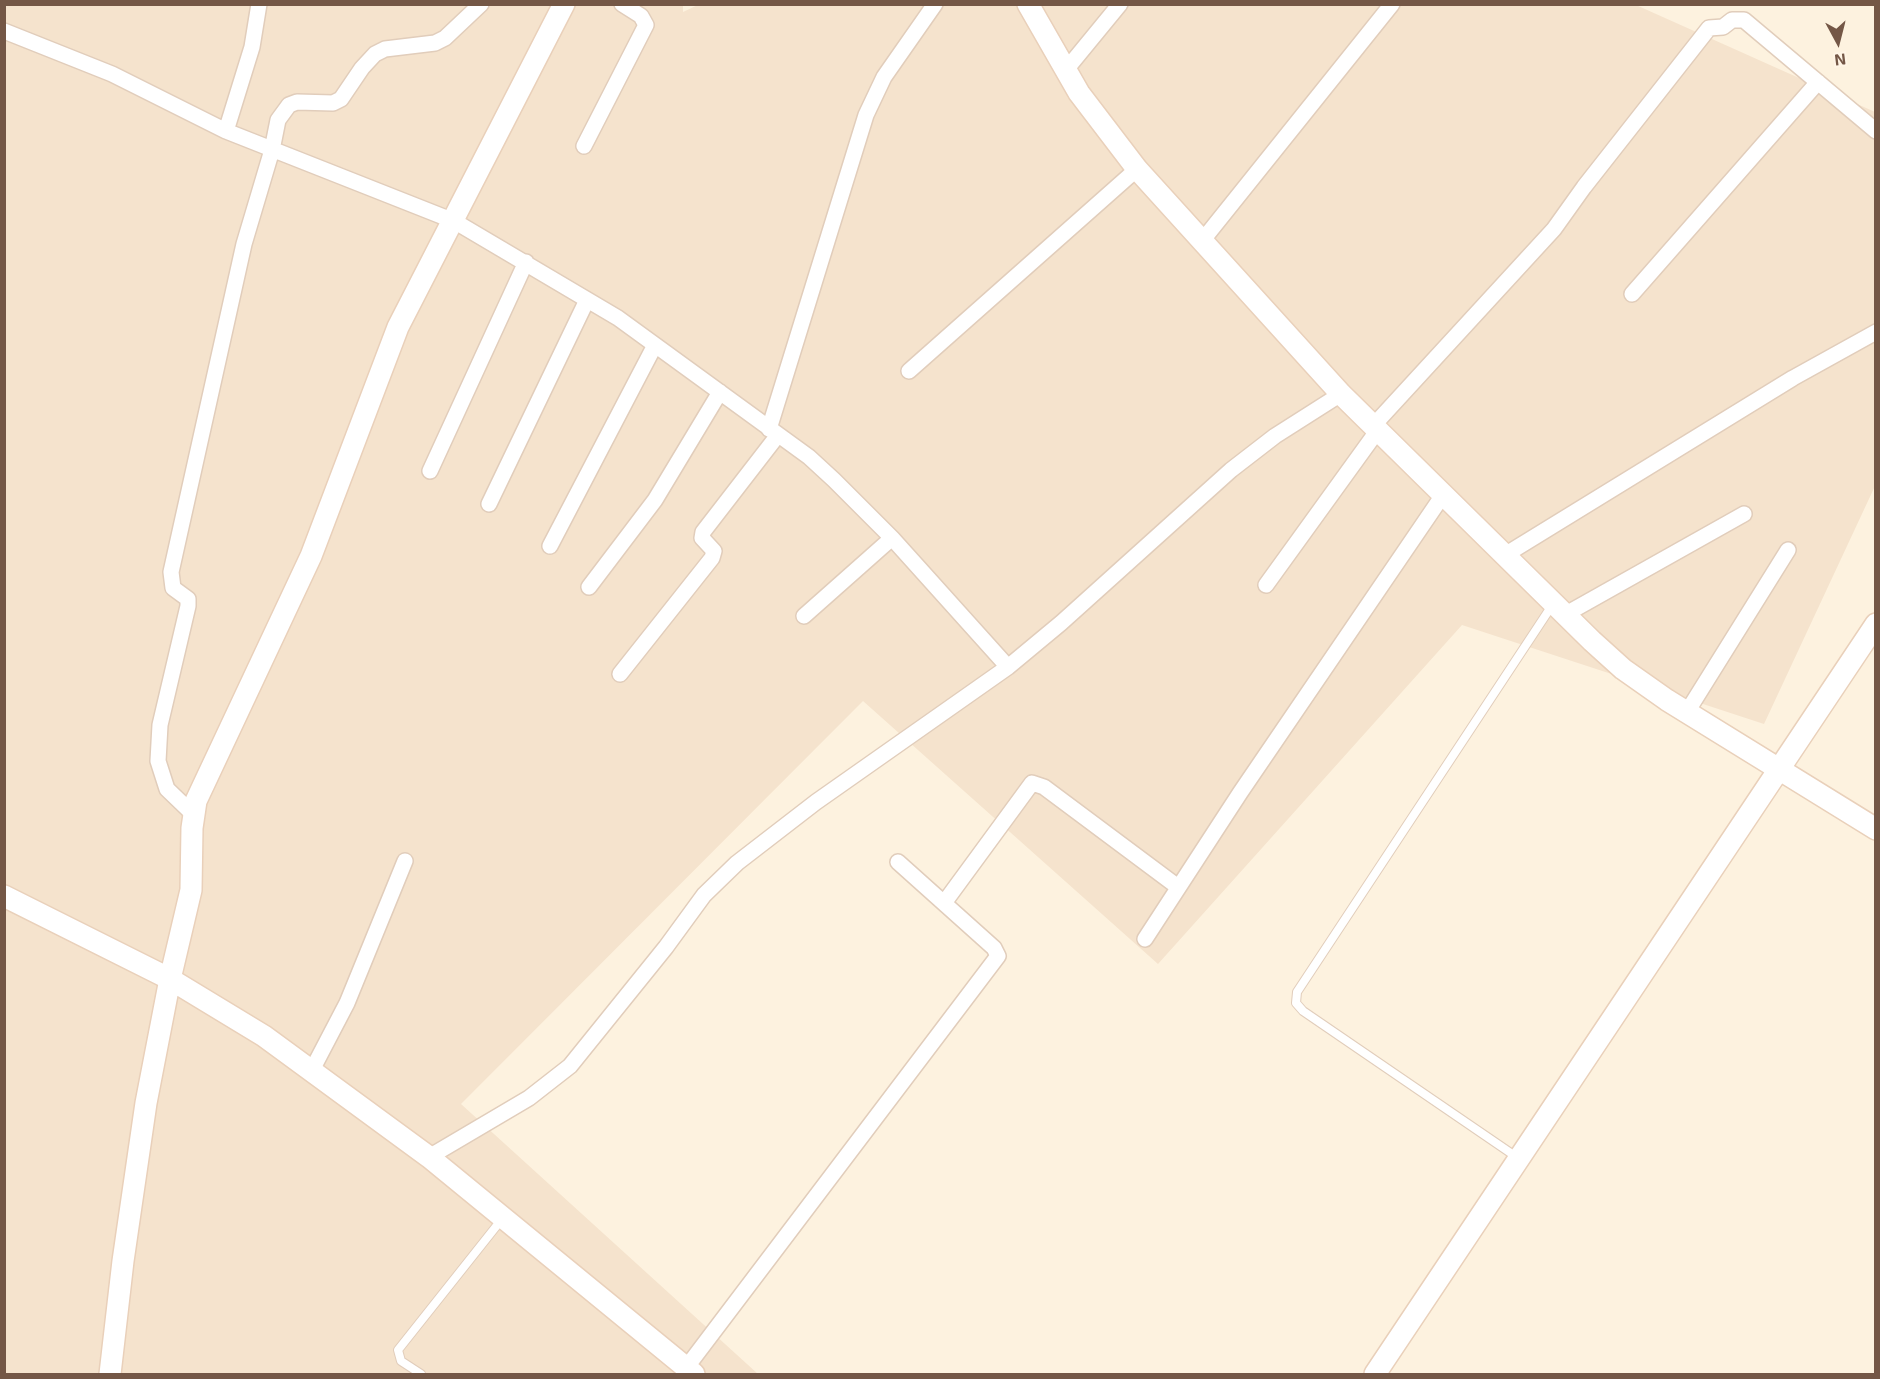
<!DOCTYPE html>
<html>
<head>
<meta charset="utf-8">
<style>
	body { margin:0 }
	#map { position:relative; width:1880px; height:1379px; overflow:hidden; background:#fdf2df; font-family:"Exo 2",sans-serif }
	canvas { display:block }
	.frame { position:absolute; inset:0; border:6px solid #745746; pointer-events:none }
	.north { position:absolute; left:1808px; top:12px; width:60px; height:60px; -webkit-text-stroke:4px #fff5e6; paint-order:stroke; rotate:173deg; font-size:16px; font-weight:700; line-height:24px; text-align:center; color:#745746 }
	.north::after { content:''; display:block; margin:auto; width:21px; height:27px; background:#745746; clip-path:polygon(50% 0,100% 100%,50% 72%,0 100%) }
</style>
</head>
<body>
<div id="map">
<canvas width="1880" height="1379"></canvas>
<div class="frame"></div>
<div class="north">N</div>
</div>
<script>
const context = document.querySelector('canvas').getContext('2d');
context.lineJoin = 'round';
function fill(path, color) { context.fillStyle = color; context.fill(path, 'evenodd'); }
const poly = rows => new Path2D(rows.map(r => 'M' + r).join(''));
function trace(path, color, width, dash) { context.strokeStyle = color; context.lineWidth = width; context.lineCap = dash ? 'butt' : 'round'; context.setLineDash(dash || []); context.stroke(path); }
fill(poly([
	[683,4,683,12,700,4,1636,5,1875,112,1875,486,1764,724,1462,625,1158,964,863,701,461,1104,758,1374,5,1374,5,5]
]), '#f5e3cd');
const lane = poly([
	[1518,1158,1303,1011,1296,1003,1297,992,1553,604],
	[421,1374,401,1361,398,1350,502,1219]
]);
const street = poly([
	[4,31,112,74,226,131,454,221,618,318,809,457,834,480,892,538,1008,667],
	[1065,71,1120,4],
	[226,131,252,47,259,4],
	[584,146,646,25,641,16,622,4],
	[1202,241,1392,4],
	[1632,294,1818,82],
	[909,371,1137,169],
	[1373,426,1554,229,1584,187,1709,28,1723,27,1732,20,1744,20,1876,131],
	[769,429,866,115,884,77,935,4],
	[430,471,526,262],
	[489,504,587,300],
	[550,546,655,345],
	[1505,555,1793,378,1876,332],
	[1266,585,1378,430],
	[589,587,655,500,720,392],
	[1566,614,1744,514],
	[804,616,892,538],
	[620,674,712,558,714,551,702,538,703,532,778,435],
	[1687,712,1788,550],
	[193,814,167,789,158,761,160,725,188,606,188,599,173,588,171,572,244,244,272,150,278,120,289,105,297,102,333,103,341,99,362,68,375,54,385,49,435,43,445,38,481,4],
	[944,903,1032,783,1044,787,1178,887],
	[1145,939,1240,793,1443,495],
	[312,1070,347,1003,405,861],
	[429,1157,529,1098,570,1066,666,947,704,895,737,863,816,802,1008,667,1061,623,1231,470,1275,436,1341,394],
	[686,1368,998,956,994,948,898,862]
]);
const secondary = poly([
	[1028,4,1079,93,1137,169,1341,394,1592,641,1623,669,1667,700,1876,829],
	[4,896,170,979,264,1036,429,1157,694,1374],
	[110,1374,123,1261,146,1103,170,979,191,890,192,828,196,801,311,556,398,327,564,4],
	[1375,1374,1876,624]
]);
trace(lane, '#e1cdbb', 10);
trace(street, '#e1cdbb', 18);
trace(secondary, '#e9d0ba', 24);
trace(lane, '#fff', 8);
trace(street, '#fff', 15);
trace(secondary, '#fff', 21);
</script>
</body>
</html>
